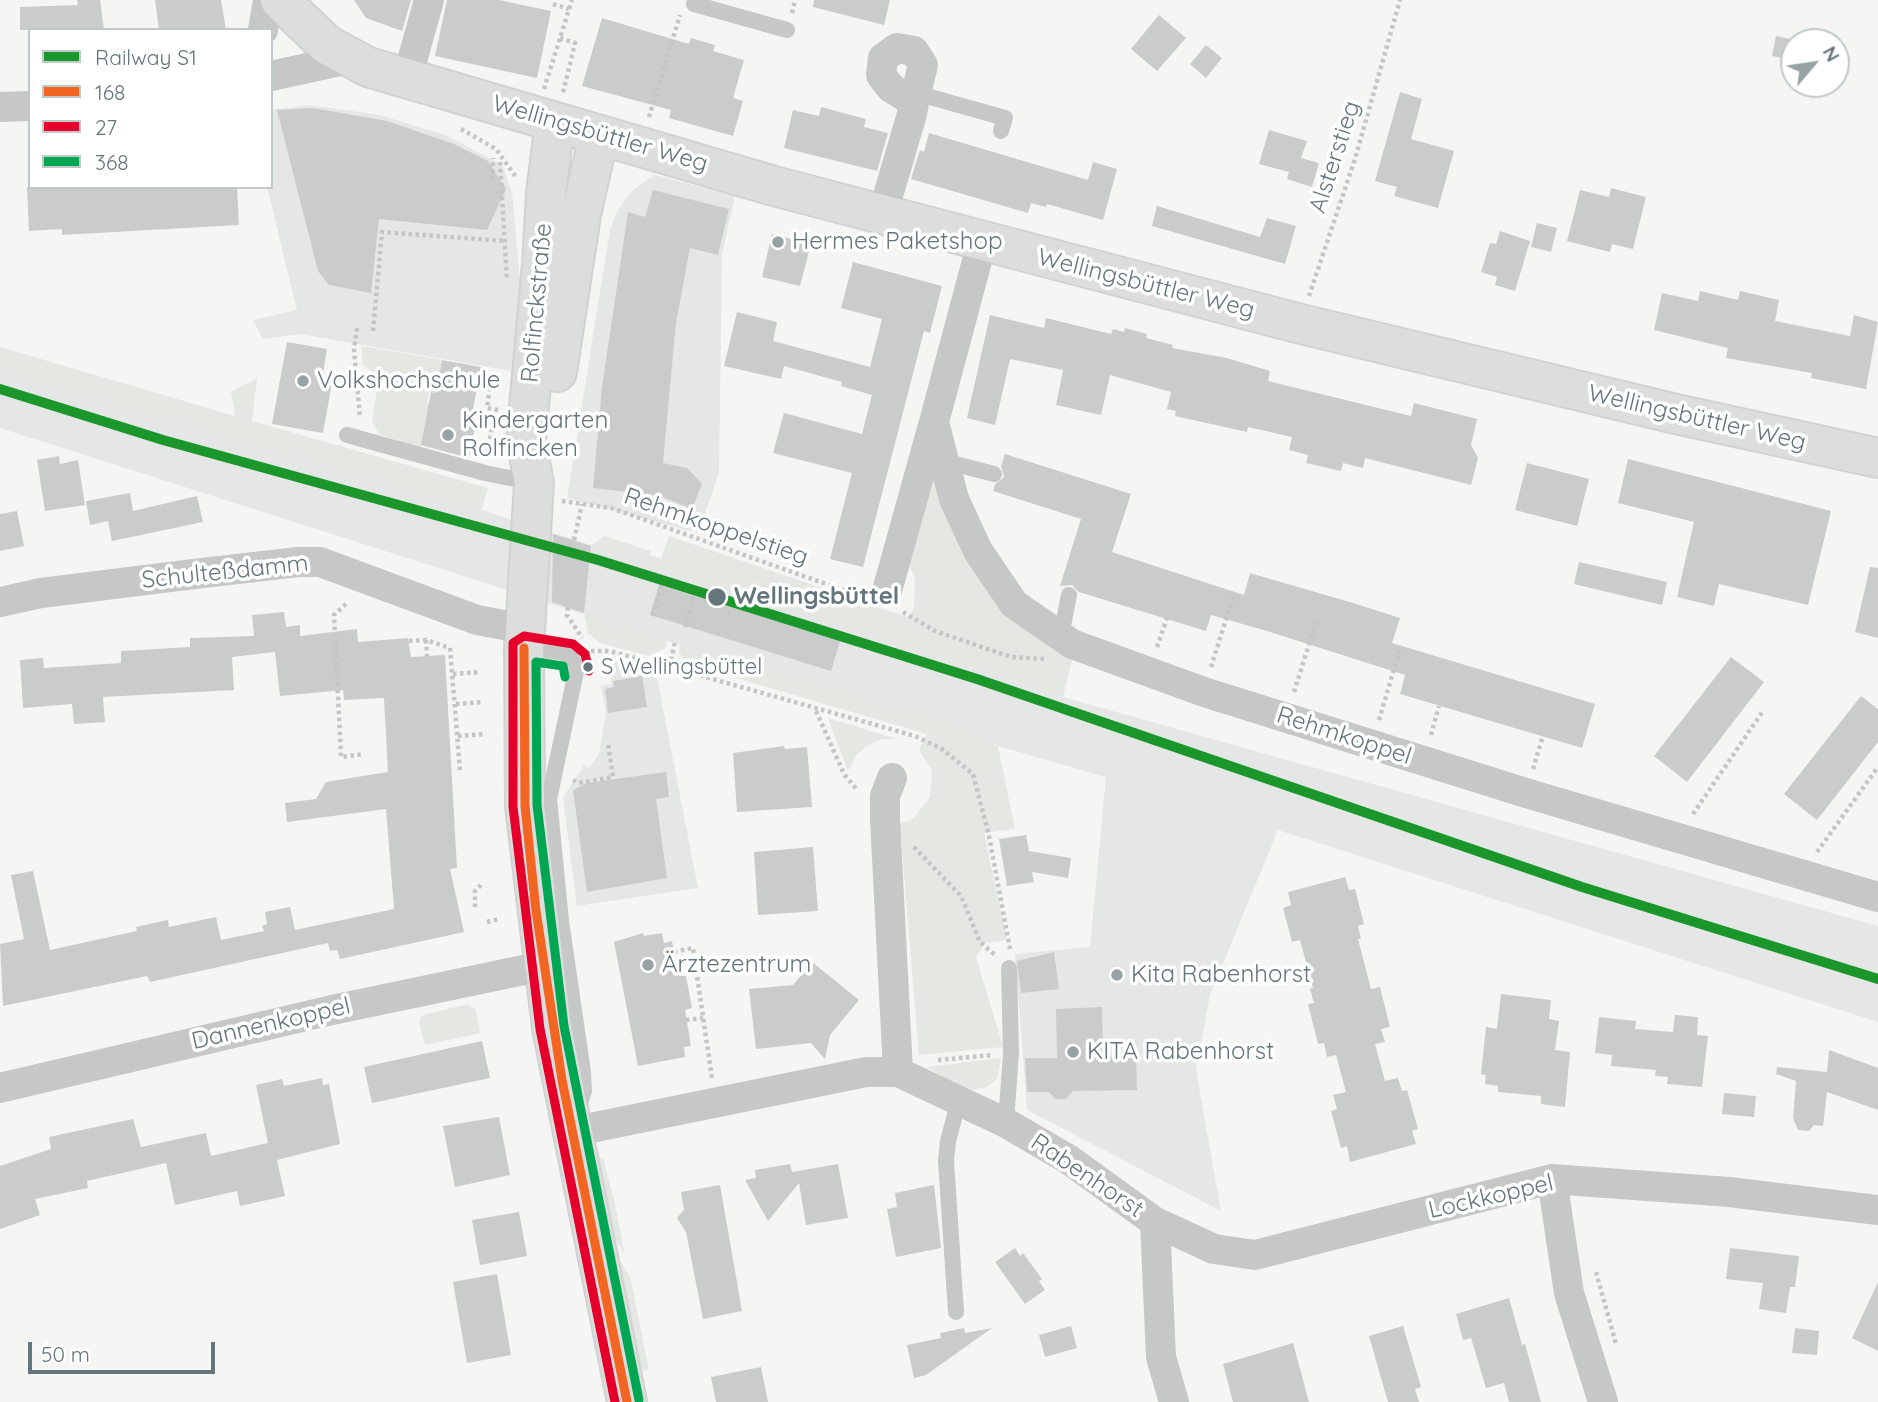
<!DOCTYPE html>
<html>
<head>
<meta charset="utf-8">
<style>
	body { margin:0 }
	#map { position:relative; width:1878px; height:1402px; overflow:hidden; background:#f5f5f4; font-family:Quicksand,sans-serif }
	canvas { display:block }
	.legend { position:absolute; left:28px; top:28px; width:245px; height:161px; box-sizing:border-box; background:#fff; border:2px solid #c1c8ca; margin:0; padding:9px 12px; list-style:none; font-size:21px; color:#64757b }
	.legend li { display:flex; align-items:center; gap:14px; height:35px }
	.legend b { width:35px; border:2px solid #c1c8ca }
	.north { position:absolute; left:1780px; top:28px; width:70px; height:70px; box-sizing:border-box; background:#fff; border:2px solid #c1c8ca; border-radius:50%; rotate:61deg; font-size:19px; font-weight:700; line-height:28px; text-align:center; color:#64757b }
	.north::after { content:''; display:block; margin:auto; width:24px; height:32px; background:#97a2a5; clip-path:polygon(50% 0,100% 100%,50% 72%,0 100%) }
	.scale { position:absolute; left:28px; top:1342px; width:187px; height:32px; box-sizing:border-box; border:4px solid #64757b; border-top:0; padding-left:9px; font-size:21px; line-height:24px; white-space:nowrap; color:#64757b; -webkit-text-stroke:5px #fff; paint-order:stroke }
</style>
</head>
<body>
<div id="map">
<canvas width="1878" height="1402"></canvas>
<ul class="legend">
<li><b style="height:9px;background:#1a962b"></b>Railway S1</li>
<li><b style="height:9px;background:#f26522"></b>168</li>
<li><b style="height:9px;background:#e4002b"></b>27</li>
<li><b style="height:9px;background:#00a651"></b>368</li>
</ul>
<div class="north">N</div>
<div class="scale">50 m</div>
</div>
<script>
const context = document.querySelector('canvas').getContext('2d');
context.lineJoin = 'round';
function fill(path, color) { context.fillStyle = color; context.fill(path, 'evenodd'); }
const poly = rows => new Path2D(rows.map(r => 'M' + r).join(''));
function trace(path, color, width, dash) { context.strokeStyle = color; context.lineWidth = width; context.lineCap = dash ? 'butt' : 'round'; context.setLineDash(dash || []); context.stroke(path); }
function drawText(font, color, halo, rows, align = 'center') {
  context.font = font + ' Quicksand,sans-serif'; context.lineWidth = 7; context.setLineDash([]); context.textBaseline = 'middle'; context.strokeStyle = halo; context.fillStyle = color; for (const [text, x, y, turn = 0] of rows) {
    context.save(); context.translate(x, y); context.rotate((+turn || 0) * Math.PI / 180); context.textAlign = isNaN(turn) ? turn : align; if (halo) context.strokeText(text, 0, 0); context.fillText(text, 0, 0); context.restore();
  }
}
fill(poly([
	[309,105,380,115,448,136,502,165,512,192,521,291,511,371,300,334,263,339,253,320,297,310,267,187,271,187,271,110],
	[655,175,735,196,722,255,719,473,698,533,567,498,610,230,616,213,631,191],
	[0,370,482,510,1063,697,1878,926,1878,1022,1278,830,1210,995,1196,1070,1221,1211,1027,1110,1015,954,1090,947,1106,777,998,746,933,718,667,641,0,428],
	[611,659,656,672,698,888,577,906,563,798,584,765,589,768,599,754,606,713,601,686,611,684]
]), '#e5e7e6');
fill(poly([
	[361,346,442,360,436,393,429,392,427,403,434,405,427,412,421,449,379,434,372,421,379,379,363,364],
	[0,347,235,416,231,392,257,378,252,421,488,488,482,510,0,370],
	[927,465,945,497,1073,656,1063,697,591,546,604,536,651,551,650,555,661,559,669,536,910,618,914,606,915,579,905,555],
	[584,613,667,641,665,648,649,656,600,643,588,633],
	[680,644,933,718,998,746,1015,829,984,833,1007,940,985,943,976,957,1003,1047,919,1055,900,824,914,818,930,797,932,771,919,750,927,734,685,663,679,651],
	[828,718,897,739,883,739,866,746,856,756,848,771],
	[468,1004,476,1010,480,1033,425,1045,419,1021,423,1015],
	[1001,1058,997,1079,987,1087,974,1090,953,1084,927,1067],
	[603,1157,614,1200,625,1255,608,1226,595,1159],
	[605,1236,630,1277,649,1370,639,1371]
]), '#e4e7e2');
fill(poly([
	[77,0,100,0,104,30,20,30,20,7,78,5],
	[155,0,221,0,226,30,159,30],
	[354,0,411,0,402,31,366,18],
	[447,0,499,0,551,11,537,78,435,56],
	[814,0,890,0,884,25,813,7],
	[1159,15,1186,38,1157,71,1131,49],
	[602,18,689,44,691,38,715,45,713,51,744,60,733,98,743,101,733,136,669,118,671,110,582,86],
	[1776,36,1795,40,1791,60,1772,56],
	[1206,45,1222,58,1206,78,1190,64],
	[1400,92,1422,99,1411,139,1454,151,1438,208,1394,196,1397,187,1375,181],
	[821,107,866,119,864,127,888,133,877,171,784,148,793,110,819,116],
	[313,108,387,121,454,144,488,161,506,189,487,230,379,219,371,293,329,285,318,271,277,110],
	[1269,130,1307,141,1301,158,1319,163,1312,187,1287,179,1289,172,1259,164],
	[929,133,1088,180,1093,162,1117,169,1103,220,1047,204,1046,207,1031,203,1028,213,911,179,920,150,924,152],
	[27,187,237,187,239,225,62,235,62,229,29,231],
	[1611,188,1646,197,1633,249,1612,244,1610,252,1567,241,1580,190,1609,197],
	[653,190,729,209,718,255,690,248,676,322,663,463,687,468,702,484,692,509,657,495,593,488,602,387,628,212,645,217],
	[1157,206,1260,237,1267,218,1296,226,1285,264,1152,226],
	[1537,223,1557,228,1551,252,1531,247],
	[1500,231,1530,241,1515,291,1495,285,1497,277,1481,272,1490,243,1496,244],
	[772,234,811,244,800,286,762,277],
	[853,262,942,286,930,333,924,331,863,567,830,559,852,473,773,453,784,413,862,434,872,395,841,386,842,382,784,366,781,379,724,366,737,312,777,322,773,341,870,367,882,319,841,308],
	[1700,291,1738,300,1740,291,1779,300,1775,321,1850,336,1854,315,1878,322,1866,389,1811,378,1812,373,1726,358,1728,348,1654,330,1662,293,1698,301],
	[990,315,1044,328,1046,318,1111,334,1113,329,1124,332,1125,328,1147,334,1146,338,1173,345,1172,348,1227,358,1270,371,1268,381,1411,416,1414,403,1477,419,1471,445,1478,458,1471,485,1365,458,1363,468,1343,463,1341,471,1306,463,1308,455,1289,450,1292,437,1248,427,1247,432,1175,416,1176,411,1167,409,1171,392,1110,375,1101,415,1056,405,1063,370,1010,359,995,425,967,418],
	[287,342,327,349,322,380,332,383,323,433,272,424],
	[442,360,481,367,471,420,476,421,469,458,421,445,431,392,436,393],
	[1005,454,1131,494,1112,552,1244,595,1250,573,1353,603,1400,618,1392,643,1595,704,1582,748,1400,694,1405,675,1267,631,1211,615,1206,631,1079,592,1072,585,1060,586,1081,519,993,491,995,484,1004,477,1001,466],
	[59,456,60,464,78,460,85,505,45,511,37,460],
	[1628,459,1831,511,1808,605,1719,584,1714,606,1677,597,1694,522,1618,503],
	[1527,463,1589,479,1577,526,1515,510],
	[130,493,133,511,197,496,203,522,112,541,108,521,90,525,86,501],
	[17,511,24,546,0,551,0,514],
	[553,534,591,546,584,613,552,602],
	[1579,562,1667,582,1662,605,1574,584],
	[1870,567,1878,568,1878,638,1855,632],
	[659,585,840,641,831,671,650,615],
	[284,612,286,627,300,625,300,636,357,629,358,642,408,638,411,657,445,655,457,868,450,869,464,932,340,959,337,950,330,951,328,943,150,982,147,976,3,1006,0,944,24,939,11,875,33,871,50,950,137,931,136,927,168,920,169,927,216,917,221,940,264,931,262,926,267,924,265,912,290,907,295,930,394,909,386,809,287,822,285,803,316,799,326,782,388,772,384,698,344,700,343,690,280,696,275,652,232,657,234,690,103,697,105,722,74,724,72,704,23,708,20,660,43,658,44,668,121,663,121,651,190,647,190,638,254,636,252,615],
	[1731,657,1764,682,1687,782,1654,756],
	[642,676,647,707,608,713,605,689,614,687,613,681],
	[1861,696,1878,709,1878,742,1817,820,1784,794],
	[784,746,785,749,807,747,812,807,737,812,733,753],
	[666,772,669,797,656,799,667,878,587,892,573,790,587,783],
	[1026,835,1029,851,1071,858,1068,878,1032,872,1034,882,1007,886,999,839],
	[813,847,818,911,758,915,754,852],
	[1345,877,1349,890,1355,889,1364,924,1358,926,1361,939,1358,939,1371,989,1380,987,1390,1027,1381,1029,1385,1042,1375,1044,1385,1081,1398,1078,1402,1091,1407,1090,1418,1129,1412,1131,1416,1144,1350,1162,1347,1146,1341,1148,1331,1111,1337,1109,1333,1095,1346,1092,1336,1055,1327,1057,1324,1043,1318,1044,1308,1004,1314,1003,1310,989,1313,988,1300,940,1292,942,1283,908,1291,905,1288,892],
	[643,933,644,936,662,933,664,943,672,941,679,976,686,976,692,1008,685,1010,691,1046,684,1047,685,1057,638,1066,614,942],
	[1054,952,1059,989,1021,993,1017,961],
	[812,962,859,1000,830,1035,825,1059,811,1043,756,1049,749,989,793,985],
	[1501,994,1551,1000,1549,1019,1559,1021,1555,1050,1570,1052,1565,1107,1541,1104,1541,1096,1498,1092,1498,1086,1485,1084,1486,1075,1481,1074,1486,1027,1497,1029],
	[1102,1007,1103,1054,1111,1054,1112,1058,1136,1057,1137,1090,1073,1091,1066,1099,1055,1099,1049,1092,1027,1092,1025,1058,1057,1058,1056,1009],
	[1675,1015,1698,1017,1697,1035,1708,1036,1702,1087,1667,1084,1668,1077,1655,1076,1656,1070,1611,1066,1612,1055,1595,1053,1599,1017,1636,1021,1635,1029,1673,1032],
	[482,1041,490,1078,372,1103,364,1067],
	[1829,1050,1878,1068,1878,1110,1827,1092,1823,1126,1814,1125,1809,1131,1798,1130,1793,1118,1796,1081,1776,1074,1777,1067,1827,1072],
	[322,1078,323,1085,329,1084,340,1144,277,1160,285,1196,240,1206,237,1191,175,1205,166,1163,87,1181,88,1188,35,1199,40,1215,0,1229,0,1166,51,1149,49,1137,133,1119,141,1147,206,1133,211,1156,268,1143,256,1085,282,1079,284,1086],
	[1724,1093,1756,1096,1754,1117,1722,1114],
	[499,1117,510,1175,455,1187,443,1126],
	[790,1164,792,1172,838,1164,848,1218,806,1225,799,1183,768,1221,745,1180,756,1178,755,1170],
	[720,1185,742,1311,703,1319,686,1232,677,1218,684,1210,681,1192],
	[934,1185,941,1248,896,1257,887,1209,897,1207,895,1193],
	[519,1212,527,1256,480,1265,472,1220],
	[1015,1248,1020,1256,1023,1253,1042,1279,1039,1281,1045,1290,1025,1304,995,1262],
	[1730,1248,1799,1256,1795,1287,1790,1287,1786,1313,1759,1309,1763,1283,1726,1279],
	[497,1274,511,1355,467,1363,453,1282],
	[1878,1282,1878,1351,1852,1338],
	[1509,1298,1522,1345,1525,1344,1541,1402,1509,1402,1504,1383,1486,1388,1471,1338,1463,1340,1456,1314],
	[1071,1326,1077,1348,1045,1357,1039,1335],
	[1403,1326,1421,1387,1415,1389,1419,1402,1388,1402,1369,1336],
	[964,1328,965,1333,992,1328,926,1375,914,1378,907,1345,941,1338,940,1333],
	[1795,1328,1819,1331,1817,1355,1792,1353],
	[1293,1343,1309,1402,1233,1402,1223,1364],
	[761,1367,768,1402,716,1402,711,1377]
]), '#cacccc');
const secondary = poly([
	[280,0,327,45,368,67,774,186,1301,324,1676,414,1878,458],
	[555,122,546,193,542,264,526,440,534,483,524,648,525,806,552,1028,627,1402],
	[557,372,581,215,599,135]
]);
trace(secondary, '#d1d2d2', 42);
trace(poly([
	[553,4,569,9],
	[792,13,795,0],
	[560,38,575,43,563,93],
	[544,89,572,0],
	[649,117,680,15],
	[461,129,496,149,516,177],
	[500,162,507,280],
	[492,180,493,158],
	[1309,296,1355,159,1400,0],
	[357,328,354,350,360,418],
	[373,331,382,232,505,241],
	[477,386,490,387,487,408,498,410],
	[488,453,494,414],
	[562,501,611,508,863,597],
	[574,540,582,504],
	[346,604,334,615,341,757,364,754],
	[568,607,567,615,582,638],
	[903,612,935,631,1011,657,1045,659],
	[653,616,662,584],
	[685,627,694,594],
	[426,640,427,656],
	[409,641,426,640,450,648],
	[1157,647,1167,618],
	[450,648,460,771],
	[591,651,609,651,670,667,915,736,942,749,973,774,989,836,1010,949],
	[670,667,675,641],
	[1211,667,1234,594],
	[453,674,481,672],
	[1294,692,1317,619],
	[456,704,484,702],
	[816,711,844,774,858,791],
	[1379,720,1400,649],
	[1431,735,1439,706],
	[458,736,486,734],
	[1533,769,1543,736],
	[573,780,579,783,613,777,608,743],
	[1693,814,1763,711],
	[914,847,961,896,980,942,995,955],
	[1817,852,1878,767],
	[475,907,475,891,481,885],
	[487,922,500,919],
	[674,952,693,948,712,1078],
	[686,1020,703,1018],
	[938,1060,992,1055],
	[1596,1272,1616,1344]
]), '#c4c5c6', 4.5, [3.5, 3.5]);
trace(poly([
	[694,4,787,30],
	[916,93,1005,118,1001,131],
	[347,435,485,473,534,483],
	[944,461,994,474],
	[1061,636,1069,595],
	[524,648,561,652,569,655,577,667,549,799,561,921,583,1072,584,1091,578,1109],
	[1006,1123,1011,1053,1009,968],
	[956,1312,946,1161,948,1141,959,1100]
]), '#c6c8c8', 16);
trace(poly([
	[263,30,268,0],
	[271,76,349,59],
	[407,79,429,0],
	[0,107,30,106],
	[882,216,912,114,914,102,916,93,923,65,914,51,897,48,883,58,881,75,891,88,914,102],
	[982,242,934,422,954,499,978,551,1014,604,1072,644,1204,692,1526,793,1878,897],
	[887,591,934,422],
	[0,602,41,593,194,574,298,562,320,562,477,620,525,629],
	[892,778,885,796,885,819,898,1072],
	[0,1088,332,1010,543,966],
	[571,1132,866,1072,898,1072,1006,1123,1068,1159,1155,1222,1161,1357,1174,1402],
	[1552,1179,1569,1293,1603,1402],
	[1155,1222,1214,1249,1255,1255,1552,1179,1729,1192,1878,1210]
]), '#c6c8c8', 30);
trace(secondary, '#dcdddd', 38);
trace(poly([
	[524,648,525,806,536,911,562,1080,627,1402]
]), '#f26522', 9);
trace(poly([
	[589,671,585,654,573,644,524,636,513,643,513,807,540,1029,615,1402]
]), '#e4002b', 9);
trace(poly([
	[565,677,563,666,536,662,537,805,564,1026,639,1400]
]), '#00a651', 9);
trace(poly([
	[0,389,163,440,598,560,977,679,1582,887,1878,979]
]), '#1a962b', 10);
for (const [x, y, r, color] of [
	[778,242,7,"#97a2a5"],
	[303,381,7,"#97a2a5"],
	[448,435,7,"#97a2a5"],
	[717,597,10,"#64757b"],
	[588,667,6,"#64757b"],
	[648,965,7,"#97a2a5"],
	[1117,975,7,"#97a2a5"],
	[1073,1052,7,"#97a2a5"]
]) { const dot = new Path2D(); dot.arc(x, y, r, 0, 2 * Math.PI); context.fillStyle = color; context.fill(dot); trace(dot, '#fff', 2.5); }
drawText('22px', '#64757b', '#fff', [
	["S Wellingsbüttel",601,667]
], 'left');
drawText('24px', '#64757b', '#fff', [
	["Wellingsbüttler Weg",600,134,16],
	["Alsterstieg",1335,157,-72],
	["Wellingsbüttler Weg",1146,284,14],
	["Rolfinckstraße",537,303,-85],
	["Wellingsbüttler Weg",1697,418,13],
	["Rehmkoppelstieg",716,527,19],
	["Schulteßdamm",225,572,-6],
	["Rehmkoppel",1344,736,18],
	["Dannenkoppel",271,1024,-13],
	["Rabenhorst",1087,1176,34],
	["Lockkoppel",1491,1197,-13]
]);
drawText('24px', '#64757b', '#fff', [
	["Hermes Paketshop",792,242],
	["Volkshochschule",317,381],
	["Kindergarten",462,421],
	["Rolfincken",462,449],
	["Ärztezentrum",662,965],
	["Kita Rabenhorst",1131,975],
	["KITA Rabenhorst",1087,1052]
], 'left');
drawText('bold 24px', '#64757b', '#fff', [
	["Wellingsbüttel",734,597]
], 'left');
</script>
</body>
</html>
